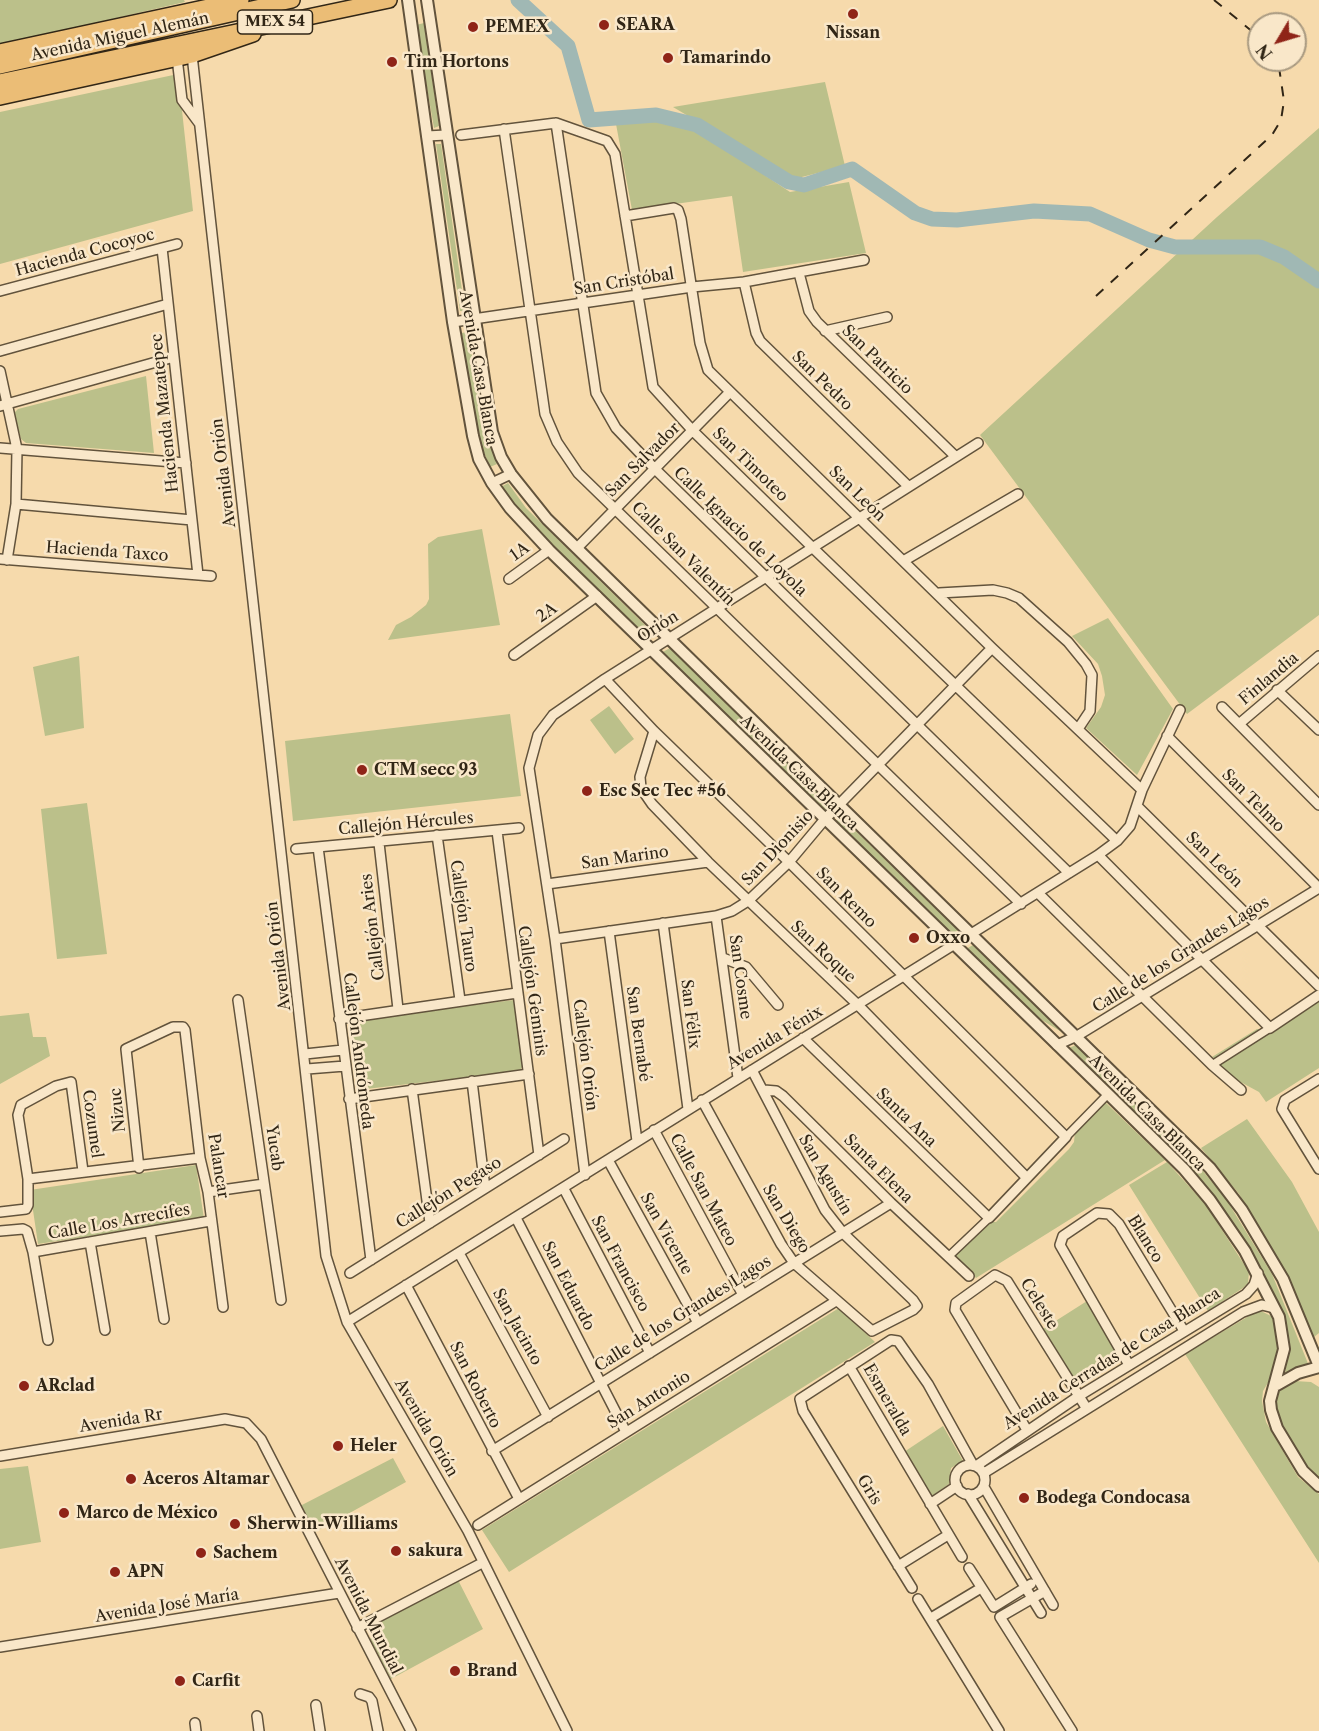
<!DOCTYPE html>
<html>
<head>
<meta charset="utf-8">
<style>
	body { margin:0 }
	#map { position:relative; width:1319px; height:1731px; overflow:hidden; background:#f6daac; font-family:"Libre Caslon Text",serif }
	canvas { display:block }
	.north { position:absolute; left:1247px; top:12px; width:60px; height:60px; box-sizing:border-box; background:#f9e7c9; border:2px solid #a99a81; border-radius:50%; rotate:232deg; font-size:16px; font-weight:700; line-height:24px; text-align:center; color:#312616 }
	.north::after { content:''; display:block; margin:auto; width:21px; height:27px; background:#8f2418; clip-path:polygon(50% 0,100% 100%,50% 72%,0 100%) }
</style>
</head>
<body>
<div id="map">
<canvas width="1319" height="1731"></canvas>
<div class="north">N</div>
</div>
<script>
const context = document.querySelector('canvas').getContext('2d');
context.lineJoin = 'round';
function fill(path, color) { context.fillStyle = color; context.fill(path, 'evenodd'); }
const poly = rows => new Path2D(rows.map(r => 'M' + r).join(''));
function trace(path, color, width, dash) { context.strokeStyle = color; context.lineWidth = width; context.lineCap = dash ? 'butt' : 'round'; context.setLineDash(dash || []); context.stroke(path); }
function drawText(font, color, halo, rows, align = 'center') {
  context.font = font + ' "Libre Caslon Text",serif'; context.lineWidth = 5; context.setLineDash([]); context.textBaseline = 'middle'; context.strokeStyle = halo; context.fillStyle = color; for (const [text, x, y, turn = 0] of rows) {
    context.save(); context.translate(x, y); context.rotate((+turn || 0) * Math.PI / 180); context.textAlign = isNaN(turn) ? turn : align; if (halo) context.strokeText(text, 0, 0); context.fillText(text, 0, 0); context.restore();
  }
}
fill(poly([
	[0,0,184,0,185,2,0,45],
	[424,23,439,126,434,128,416,25],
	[178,74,193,211,0,264,0,112],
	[825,82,845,166,794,179,673,107],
	[650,120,701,133,790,192,849,182,866,253,743,272,732,196,632,210,616,124],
	[1319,128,1319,615,1187,714,980,435,1217,217],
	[436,144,441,144,465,311,460,311],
	[468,332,484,426,497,464,490,467,478,438,461,333],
	[146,376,154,453,26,443,21,439,14,413,18,409],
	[508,483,526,508,655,635,648,641,528,522,501,487],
	[482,529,500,625,388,640,396,625,411,617,426,605,429,599,428,544,438,537],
	[1108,618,1173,709,1137,775,1086,728,1101,707,1105,695,1102,676,1098,664,1072,636],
	[670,648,831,806,825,813,661,653],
	[79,656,84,728,45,736,33,667],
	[609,706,634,739,615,754,590,720],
	[510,714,521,796,293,821,285,741],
	[87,803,107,954,57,959,41,809],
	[840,816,958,930,951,935,835,822],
	[973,945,1065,1034,1035,1016,966,949],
	[514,1000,516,1003,523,1065,520,1071,366,1089,357,1083,349,1030,352,1020],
	[1319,1001,1319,1068,1266,1102,1259,1092,1235,1079,1212,1057,1257,1029,1272,1030],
	[29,1013,33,1037,46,1037,50,1056,0,1084,0,1016],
	[1076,1045,1198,1165,1226,1199,1272,1274,1309,1366,1285,1373,1290,1347,1283,1314,1177,1156,1069,1048],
	[1105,1102,1165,1160,976,1278,955,1255,989,1222,996,1222,1069,1149,1074,1142,1075,1132],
	[1247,1119,1292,1182,1319,1232,1319,1333,1314,1337,1291,1287,1239,1194,1201,1148],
	[1167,1162,1206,1205,1249,1272,1248,1283,1243,1288,1208,1311,1129,1185],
	[196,1165,204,1219,38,1244,30,1190],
	[1087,1301,1118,1356,1075,1384,1043,1329],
	[839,1308,875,1342,509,1572,482,1530],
	[1259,1310,1273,1317,1278,1346,1269,1381,1263,1391,1262,1401,1266,1422,1298,1477,1319,1494,1319,1563,1185,1354],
	[1295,1381,1311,1382,1319,1387,1319,1481,1309,1475,1276,1417,1274,1403,1279,1391],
	[943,1426,963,1461,951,1468,949,1484,931,1497,904,1452],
	[393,1458,406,1482,315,1532,300,1506],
	[28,1466,41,1542,0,1549,0,1469],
	[458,1580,483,1629,391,1679,370,1639,378,1623]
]), '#bbc08a');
trace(poly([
	[518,0,568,46,589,120,656,115,697,125,789,182,804,185,852,169,915,213,932,219,957,220,1034,211,1090,214,1149,240,1175,247,1260,247,1284,257,1319,281]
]), '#a0b8b4', 15);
const pedestrian = poly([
	[1212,1065,1270,1028],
	[1066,1137,1108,1094],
	[948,1257,989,1218]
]);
const minor = poly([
	[192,55,326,1256,347,1322,468,1531,567,1731],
	[177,58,182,100,199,123],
	[556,123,596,393,616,428,655,469,1069,873],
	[504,129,545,414,557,442,578,473,1021,904],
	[461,135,556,123,607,141,615,154,653,387,693,431,813,548,1117,841],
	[427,136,446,135],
	[625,216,674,208,678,210,681,219,700,343,708,370,992,648,1142,790],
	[162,248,198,575],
	[799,273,809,311,817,322,955,456],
	[744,282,756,333,760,341,908,486],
	[0,291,177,244],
	[453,322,692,287,744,282,864,260],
	[825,331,887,317],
	[0,351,168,304],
	[0,371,17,449,16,504,7,560],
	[0,406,174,357],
	[0,448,186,463],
	[492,483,511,474],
	[16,504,192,520],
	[577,548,730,392],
	[0,559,211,576],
	[905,560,1018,494],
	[509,579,549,550],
	[939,593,993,590,1007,593,1019,598,1068,642,1086,664,1092,675,1090,711,1078,729],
	[514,655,597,596],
	[605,679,654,731,789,862,1066,1137,989,1218,803,1038],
	[1277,690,1319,730],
	[1222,707,1319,805],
	[1239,724,1319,656],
	[654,731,640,777,641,788,652,804,708,862,858,1005,1027,1178],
	[1167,736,1319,888],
	[1138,807,1319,986],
	[497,831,539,1155],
	[437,835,460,1000],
	[379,843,398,1009],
	[318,847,371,1260],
	[296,849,519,828],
	[1098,855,1270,1028,1319,995],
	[547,884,708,862],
	[1038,893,1212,1065,1241,1090],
	[716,916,738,1078],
	[663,923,688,1109],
	[609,931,637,1141],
	[555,939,716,916,732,911,748,901,789,862,825,819,992,648],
	[723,958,746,967,778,1005],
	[238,1000,281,1300],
	[339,1019,517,993],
	[1057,1045,1077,1036,1319,888],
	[305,1054,343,1050],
	[307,1069,345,1066],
	[1319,1079,1285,1100,1282,1109,1319,1169],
	[472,1081,485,1188],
	[412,1089,430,1223],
	[764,1090,776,1091,783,1096,891,1203,969,1276],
	[349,1099,529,1074],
	[702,1100,781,1244,794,1263,872,1331,913,1310,917,1306,913,1300,843,1233,825,1210,752,1070],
	[654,1130,743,1295],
	[608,1160,698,1323],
	[139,1168,126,1049,173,1027,183,1027,185,1030,200,1158,208,1192,223,1307],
	[585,1175,555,939,529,768,538,735,553,715,605,679,978,443],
	[28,1179,200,1158],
	[564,1189,650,1353],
	[208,1192,264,1184],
	[0,1212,26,1209,28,1205,28,1179,18,1115,21,1105,56,1086,71,1082,83,1171],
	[516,1218,626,1432],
	[0,1231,23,1229,27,1231,33,1252,48,1340],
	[150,1232,164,1319],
	[90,1242,105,1330],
	[33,1252,210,1221],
	[459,1253,548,1417],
	[350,1273,564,1139],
	[406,1285,519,1499],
	[347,1322,1098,855,1117,841,1130,826,1142,790,1180,710],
	[1129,1365,1060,1245,1063,1236,1097,1213,1109,1214,1119,1224,1184,1331],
	[849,1366,962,1557],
	[1027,1430,955,1310,956,1303,995,1275,1007,1281,1087,1409],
	[492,1451,891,1203],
	[0,1456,225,1419,246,1423,261,1439,411,1731],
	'955 1480a15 15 0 1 1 30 0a15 15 0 1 1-30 0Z',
	[976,1466,1079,1396,1246,1294,1254,1285,1258,1273],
	[984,1473,1243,1312,1262,1305,1274,1308],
	[984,1487,1053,1605],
	[968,1494,1041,1613],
	[930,1504,957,1486],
	[478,1525,836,1301],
	[898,1566,948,1535],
	[969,1568,994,1607,1031,1584],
	[912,1588,803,1411,800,1399,891,1340,898,1341,928,1384,973,1465],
	[1045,1591,1000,1617,1072,1731],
	[918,1599,999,1731],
	[931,1618,981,1588],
	[357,1628,482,1563],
	[0,1647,339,1593],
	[360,1694,369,1697,372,1701,378,1731],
	[316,1705,320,1731],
	[257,1716,259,1731],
	[195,1723,196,1731]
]);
const tertiary = poly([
	[408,0,453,322,473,436,479,459,492,483,510,508,549,550,1108,1094,1184,1169,1210,1200,1245,1251,1279,1317,1284,1349,1270,1401,1271,1410,1277,1428,1303,1471,1319,1486],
	[427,0,492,432,501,457,511,474,547,519,1210,1168,1242,1210,1283,1279,1319,1366],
	[1277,1385,1298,1373,1319,1367]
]);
const trunk = poly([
	[0,52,241,0],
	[0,66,292,0],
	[0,82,389,0],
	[0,97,192,55,253,34]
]);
trace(pedestrian, '#62533c', 10);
trace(minor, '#62533c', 12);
trace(tertiary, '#62533c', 14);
trace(trunk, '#312616', 18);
trace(pedestrian, '#f9e7c9', 7);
trace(minor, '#f9e7c9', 9);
trace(tertiary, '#f9e7c9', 10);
trace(trunk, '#ebbd76', 15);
trace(poly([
	[1214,0,1259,37],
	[1096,296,1272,135,1281,120,1284,101,1279,67,1274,60]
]), '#312616', 2, [10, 10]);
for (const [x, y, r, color] of [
	[853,14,6,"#8f2418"],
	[604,25,6,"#8f2418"],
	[473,27,6,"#8f2418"],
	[668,58,6,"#8f2418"],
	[392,62,6,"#8f2418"],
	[362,770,6,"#8f2418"],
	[587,791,6,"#8f2418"],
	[914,938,6,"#8f2418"],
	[24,1386,6,"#8f2418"],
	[338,1446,6,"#8f2418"],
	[131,1479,6,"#8f2418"],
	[1024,1498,6,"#8f2418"],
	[64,1513,6,"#8f2418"],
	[235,1524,6,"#8f2418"],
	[396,1551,6,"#8f2418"],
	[201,1553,6,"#8f2418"],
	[115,1572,6,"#8f2418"],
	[455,1671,6,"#8f2418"],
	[180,1681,6,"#8f2418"]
]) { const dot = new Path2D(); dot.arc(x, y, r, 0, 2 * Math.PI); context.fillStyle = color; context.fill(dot); trace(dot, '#f9e7c9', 2); }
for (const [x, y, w] of [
	[275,22,75]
]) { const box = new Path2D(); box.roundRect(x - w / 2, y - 12, w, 24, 4.5); context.fillStyle = '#f9e7c9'; context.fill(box); trace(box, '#312616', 1.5); }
drawText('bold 15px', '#312616', null, [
	["MEX 54",275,22]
]);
drawText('bold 16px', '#312616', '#f9e7c9', [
	["SEARA",616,25],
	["PEMEX",485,27],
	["Nissan",853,33,"center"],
	["Tamarindo",680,58],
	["Tim Hortons",404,62],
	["CTM secc 93",374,770],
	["Esc Sec Tec #56",599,791],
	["Oxxo",926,938],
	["ARclad",36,1386],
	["Heler",350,1446],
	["Aceros Altamar",143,1479],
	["Bodega Condocasa",1036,1498],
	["Marco de México",76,1513],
	["Sherwin-Williams",247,1524],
	["sakura",408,1551],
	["Sachem",213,1553],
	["APN",127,1572],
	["Brand",467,1671],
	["Carfit",192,1681]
], 'left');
drawText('16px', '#312616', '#f9e7c9', [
	["Avenida Miguel Alemán",120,37,-12],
	["Hacienda Cocoyoc",85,253,-15],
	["San Cristóbal",624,282,-9],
	["San Patricio",877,360,44],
	["Avenida Casa Blanca",478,368,80],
	["San Pedro",822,381,44],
	["Hacienda Mazatepec",165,413,-96],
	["San Salvador",643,460,-45],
	["San Timoteo",750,465,44],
	["Avenida Orión",224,473,-97],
	["San León",857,494,44],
	["Calle Ignacio de Loyola",740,532,44],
	["Hacienda Taxco",107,552,4],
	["1A",520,552,-35],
	["Calle San Valentín",683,554,45],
	["2A",547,613,-35],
	["Orión",658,627,-32],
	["Finlandia",1269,679,-40],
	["Avenida Casa Blanca",799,773,44],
	["San Telmo",1253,801,45],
	["Callejón Hércules",406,824,-5],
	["San Dionisio",778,848,-47],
	["San Marino",625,858,-8],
	["San León",1214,860,44],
	["San Remo",846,898,45],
	["Callejón Tauro",463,916,82],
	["Callejón Aries",373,927,-97],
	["San Roque",823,952,43],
	["Calle de los Grandes Lagos",1181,955,-32],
	["Avenida Orión",279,956,-97],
	["San Cosme",740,977,82],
	["Callejón Géminis",532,991,82],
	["San Félix",690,1014,83],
	["San Bernabé",638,1034,82],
	["Avenida Fénix",775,1038,-31],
	["Callejón Andrómeda",358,1051,83],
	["Callejón Orión",585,1055,83],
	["Nizuc",118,1110,-96],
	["Avenida Casa Blanca",1147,1113,45],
	["Santa Ana",906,1118,44],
	["Cozumel",92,1124,82],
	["Yucab",274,1148,82],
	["Palancar",218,1166,81],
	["Santa Elena",878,1169,45],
	["San Agustín",825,1175,60],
	["Calle San Mateo",703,1190,62],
	["Callejón Pegaso",449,1193,-32],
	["San Diego",786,1219,59],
	["Calle Los Arrecifes",119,1222,-10],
	["San Vicente",666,1234,61],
	["Blanco",1145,1239,58],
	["San Francisco",620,1264,62],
	["San Eduardo",568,1286,63],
	["Celeste",1039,1304,58],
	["Calle de los Grandes Lagos",683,1314,-32],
	["San Jacinto",517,1327,61],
	["Avenida Cerradas de Casa Blanca",1112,1359,-32],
	["San Roberto",475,1385,63],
	["San Antonio",649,1400,-32],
	["Esmeralda",887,1400,60],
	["Avenida Rr",121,1421,-9],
	["Avenida Orión",426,1428,60],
	["Gris",869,1490,58],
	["Avenida José María",167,1606,-9],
	["Avenida Mundial",368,1616,63]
]);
</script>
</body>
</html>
